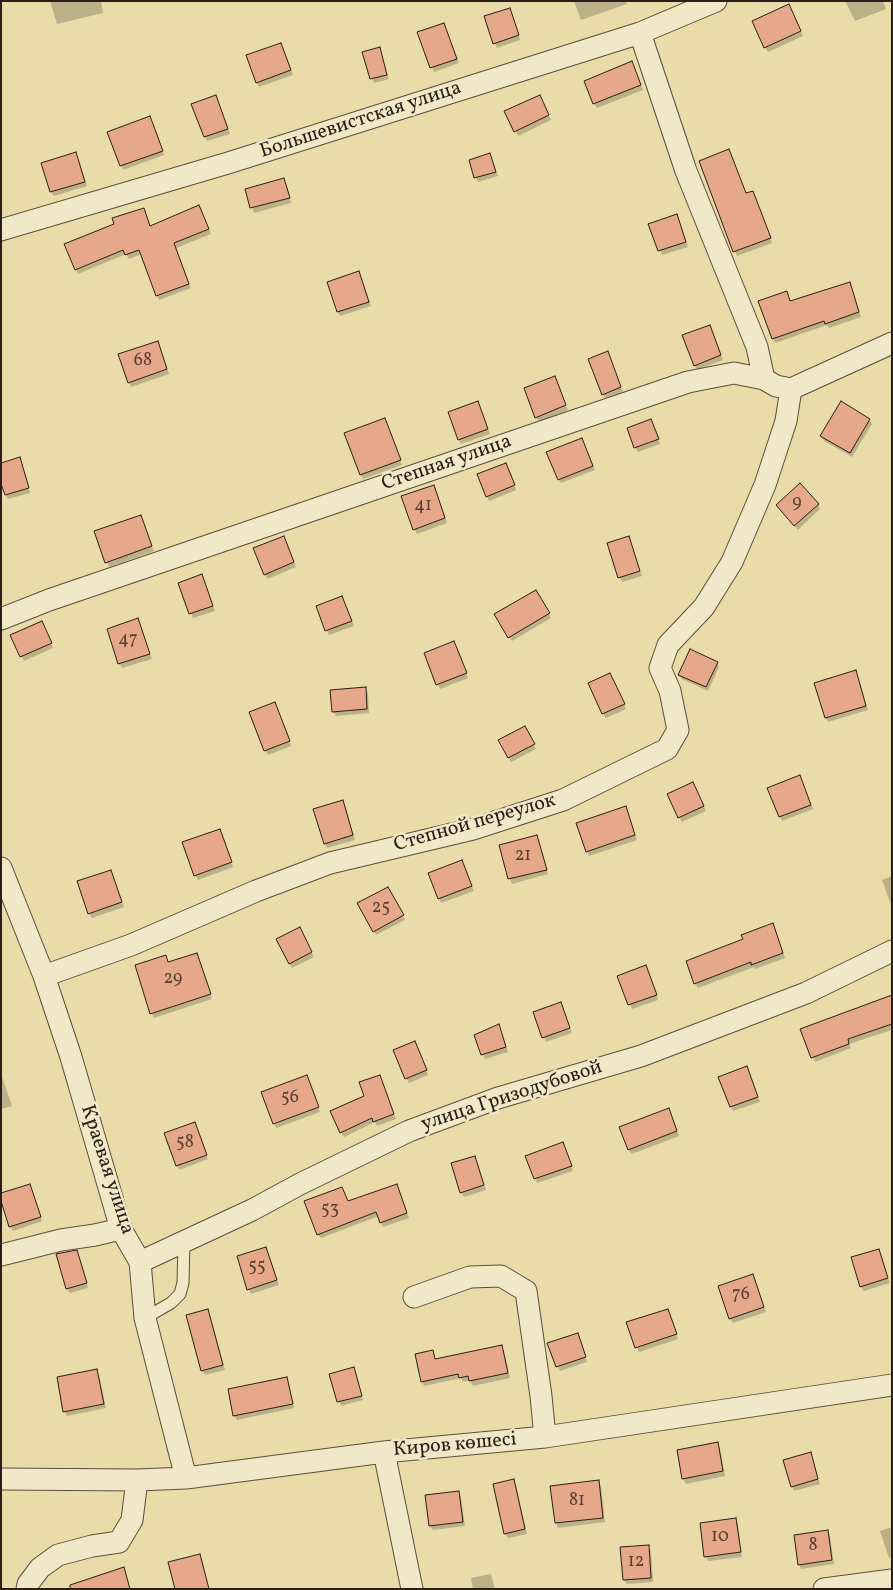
<!DOCTYPE html>
<html>
<head>
<meta charset="utf-8">
<style>
	body { margin:0 }
	#map { position:relative; width:893px; height:1590px; overflow:hidden; background:#eadca9; font-family:Vollkorn,serif }
	canvas { display:block }
	.frame { position:absolute; inset:0; border:2px solid #2b1d17; pointer-events:none }
</style>
</head>
<body>
<div id="map">
<canvas width="893" height="1590"></canvas>
<div class="frame"></div>
</div>
<script>
const context = document.querySelector('canvas').getContext('2d');
context.lineJoin = 'round';
function fill(path, color) { context.fillStyle = color; context.fill(path, 'evenodd'); }
const poly = rows => new Path2D(rows.map(r => 'M' + r).join(''));
function trace(path, color, width, dash) { context.strokeStyle = color; context.lineWidth = width; context.lineCap = dash ? 'butt' : 'round'; context.setLineDash(dash || []); context.stroke(path); }
function drawText(font, color, halo, rows, align = 'center') {
  context.font = font + ' Vollkorn,serif'; context.lineWidth = 5; context.setLineDash([]); context.textBaseline = 'middle'; context.strokeStyle = halo; context.fillStyle = color; for (const [text, x, y, turn = 0] of rows) {
    context.save(); context.translate(x, y); context.rotate((+turn || 0) * Math.PI / 180); context.textAlign = isNaN(turn) ? turn : align; if (halo) context.strokeText(text, 0, 0); context.fillText(text, 0, 0); context.restore();
  }
}
fill(poly([
	[50,1,101,1,103,13,57,24],
	[574,1,626,1,627,4,581,20],
	[845,1,883,1,886,9,855,21],
	[791,10,803,36,768,52,765,47],
	[512,14,520,40,497,48,495,43],
	[444,24,459,63,434,72,419,33],
	[281,44,293,75,259,87,257,82],
	[379,48,389,79,374,83,364,53],
	[634,68,643,90,597,108,594,103],
	[216,97,230,134,207,141,193,105],
	[542,101,551,120,518,136,506,112],
	[152,122,164,155,123,170,109,133],
	[76,154,87,186,54,196,51,192],
	[490,155,498,176,478,182,470,161],
	[700,162,746,194,755,197,772,243,737,256],
	[284,180,291,203,254,213,247,190],
	[201,211,211,234,176,248,191,288,159,300,142,254,129,259,126,254,78,274,76,269,116,225,150,228],
	[679,220,688,247,662,255,650,224],
	[361,277,371,306,340,316,338,312],
	[852,288,861,317,829,328,827,325,775,343,773,339,790,302],
	[712,331,723,360,697,370,695,365],
	[158,342,169,374,131,387,129,382],
	[610,357,623,392,605,398,603,394],
	[557,382,568,410,539,422,536,417],
	[478,403,490,434,461,444,459,440],
	[869,420,872,424,852,457,824,441,821,436],
	[651,421,660,444,638,452,635,447],
	[387,424,402,465,363,479,361,475],
	[582,439,595,470,561,483,559,479],
	[22,463,30,493,8,499,6,495],
	[508,469,516,490,489,501,487,496],
	[436,491,447,523,417,534,414,529],
	[777,505,818,505,820,509,798,530],
	[141,516,154,551,109,567,107,562],
	[628,537,642,576,622,582,609,543],
	[286,542,296,567,267,579,265,574],
	[202,576,215,611,193,618,179,584],
	[536,591,551,618,512,641,496,614],
	[342,597,354,626,329,635,317,606],
	[138,620,152,659,122,668,119,663],
	[44,627,53,648,24,661,12,636],
	[456,647,468,678,440,689,425,654],
	[717,662,719,667,708,691,682,679,679,675],
	[856,672,868,710,828,722,826,718],
	[612,679,626,709,606,718,603,713],
	[365,689,368,693,369,713,336,716,333,711],
	[277,708,291,746,268,755,265,750],
	[524,728,536,749,511,762,500,741],
	[802,781,813,809,782,821,769,788],
	[695,788,706,811,682,822,679,817],
	[345,806,355,840,327,848,325,844],
	[626,808,637,840,589,856,587,851],
	[222,835,233,867,198,880,195,875],
	[537,836,548,874,512,884,501,846],
	[464,866,474,891,441,903,439,898],
	[111,871,124,907,92,918,89,913],
	[892,876,892,908,882,880],
	[388,888,405,920,376,935,359,904],
	[299,928,314,957,292,968,277,940],
	[775,929,785,958,755,969,754,967,698,988,695,983,744,940],
	[197,954,212,999,154,1018,152,1013,165,957,168,963],
	[648,971,658,1000,632,1009,619,976],
	[892,997,892,1030,849,1044,851,1048,815,1062,802,1029],
	[563,1008,572,1033,546,1042,534,1013],
	[501,1030,508,1052,485,1059,476,1035],
	[417,1047,428,1075,409,1083,406,1078],
	[749,1072,760,1102,733,1111,731,1107],
	[1,1074,12,1106,1,1109],
	[380,1076,396,1119,377,1126,375,1122,344,1137,341,1132],
	[309,1081,320,1112,276,1128,274,1123],
	[671,1114,679,1136,632,1154,629,1150],
	[197,1128,208,1159,179,1170,177,1165],
	[565,1148,573,1171,537,1183,527,1156],
	[474,1157,486,1190,464,1197,461,1192],
	[30,1185,42,1221,13,1231,10,1226],
	[399,1190,409,1218,383,1227,379,1216,321,1238,318,1234,348,1203],
	[266,1248,279,1285,251,1294,249,1289],
	[878,1250,890,1283,864,1291,861,1286],
	[77,1252,88,1288,70,1293,67,1288],
	[753,1276,766,1312,733,1323,730,1318],
	[208,1310,210,1315,225,1370,205,1375,202,1370],
	[668,1310,678,1339,639,1352,628,1323],
	[580,1339,587,1362,560,1371,549,1344],
	[501,1346,504,1351,510,1378,473,1386,470,1380,463,1382,461,1378,424,1386,422,1381,432,1351,436,1360],
	[97,1371,99,1375,106,1408,67,1416,64,1411],
	[356,1373,363,1400,341,1406,331,1375],
	[286,1378,289,1383,294,1408,237,1420,234,1415],
	[717,1444,720,1448,725,1476,686,1484,683,1479,678,1451],
	[811,1454,820,1484,794,1491,792,1486],
	[513,1481,516,1485,527,1534,508,1538,505,1534],
	[598,1482,601,1486,605,1522,558,1528,556,1523,552,1487],
	[458,1492,461,1497,465,1526,433,1530,430,1526],
	[736,1519,738,1524,742,1557,708,1561,706,1556],
	[892,1527,892,1557,889,1558,880,1531],
	[828,1532,830,1536,834,1564,801,1569,799,1564],
	[648,1546,651,1551,653,1582,627,1584,624,1580],
	[200,1555,202,1560,209,1589,176,1589],
	[491,1574,495,1589,473,1589,471,1578]
]), '#0003');
const building = poly([
	[789,4,801,31,764,48,752,21,789,4],
	[510,8,519,35,493,44,484,16,510,8],
	[444,23,457,59,430,68,417,32,444,23],
	[281,43,291,70,256,83,246,55,281,43],
	[380,47,387,75,370,79,362,52,380,47],
	[632,61,641,85,593,104,584,81,632,61],
	[216,95,228,129,204,137,191,104,216,95],
	[540,95,549,115,514,132,504,111,540,95],
	[150,116,163,151,120,166,107,132,150,116],
	[729,149,746,193,753,191,771,238,733,252,699,161,729,149],
	[76,152,85,182,50,192,41,163,76,152],
	[490,153,496,172,474,178,469,160,490,153],
	[284,178,290,198,250,208,245,189,284,178],
	[199,205,209,229,174,243,189,284,156,296,139,250,125,255,123,250,75,270,64,244,114,224,112,218,144,208,150,226,199,205],
	[677,214,686,242,658,251,648,224,677,214],
	[359,271,369,302,337,312,327,282,359,271],
	[850,282,859,312,825,324,824,321,772,339,758,301,787,291,790,301,850,282],
	[710,325,721,355,694,366,682,335,710,325],
	[158,341,167,369,128,383,118,354,158,341],
	[608,351,621,387,602,395,588,359,608,351],
	[555,376,566,405,535,418,524,388,555,376],
	[478,401,488,429,458,440,448,412,478,401],
	[841,401,870,419,850,453,820,436,841,401],
	[385,418,401,460,360,475,344,433,385,418],
	[651,419,659,439,634,448,627,428,651,419],
	[582,438,593,466,558,480,546,452,582,438],
	[20,457,29,488,5,495,1,484,1,463,20,457],
	[506,463,515,485,486,497,477,474,506,463],
	[800,483,819,504,794,526,776,505,800,483],
	[434,485,445,518,413,530,401,496,434,485],
	[141,515,152,546,105,563,94,531,141,515],
	[284,536,294,562,264,575,253,548,284,536],
	[629,536,640,571,618,578,607,543,629,536],
	[202,574,213,606,189,614,178,583,202,574],
	[536,590,550,613,508,638,494,614,536,590],
	[342,596,352,621,325,631,316,606,342,596],
	[138,618,150,654,118,664,107,629,138,618],
	[42,621,52,643,20,657,10,635,42,621],
	[454,641,467,673,436,685,424,653,454,641],
	[690,649,718,662,706,687,678,675,690,649],
	[856,670,866,706,825,718,814,683,856,670],
	[610,673,625,704,602,714,588,683,610,673],
	[366,687,367,709,332,712,330,690,366,687],
	[275,702,290,741,264,751,249,712,275,702],
	[525,726,535,744,508,758,498,740,525,726],
	[800,775,811,805,779,817,767,788,800,775],
	[693,782,704,806,678,818,667,794,693,782],
	[343,800,353,835,324,844,313,809,343,800],
	[626,806,635,835,586,852,576,823,626,806],
	[220,829,232,862,194,876,182,842,220,829],
	[537,835,547,870,508,879,499,845,537,835],
	[462,860,472,886,438,899,428,873,462,860],
	[111,870,122,902,88,914,77,881,111,870],
	[388,887,404,915,373,932,357,903,388,887],
	[773,923,783,953,751,965,751,962,694,984,686,961,743,939,741,935,773,923],
	[300,927,312,952,289,964,276,939,300,927],
	[197,953,211,994,150,1014,135,965,166,955,168,962,197,953],
	[646,965,657,995,628,1005,617,976,646,965],
	[892,995,892,1024,848,1039,849,1044,811,1058,800,1029,892,995],
	[561,1002,570,1028,542,1038,533,1012,561,1002],
	[499,1024,506,1047,481,1055,474,1035,499,1024],
	[415,1041,427,1070,405,1079,393,1050,415,1041],
	[747,1066,758,1097,730,1107,718,1077,747,1066],
	[307,1075,319,1107,273,1124,261,1092,307,1075],
	[380,1075,394,1114,373,1122,372,1118,340,1133,330,1111,364,1096,359,1082,380,1075],
	[669,1108,677,1131,628,1150,619,1127,669,1108],
	[195,1122,207,1155,176,1166,164,1133,195,1122],
	[563,1142,572,1166,534,1179,525,1156,563,1142],
	[475,1156,484,1185,460,1193,451,1163,475,1156],
	[30,1184,41,1217,9,1227,1,1201,1,1193,30,1184],
	[397,1184,407,1213,380,1223,376,1212,317,1235,304,1201,342,1187,348,1201,397,1184],
	[266,1247,277,1280,247,1290,237,1256,266,1247],
	[879,1249,888,1278,860,1287,851,1257,879,1249],
	[77,1250,87,1283,66,1289,56,1254,77,1250],
	[753,1274,764,1307,729,1319,718,1286,753,1274],
	[208,1309,223,1365,201,1371,186,1315,208,1309],
	[668,1309,677,1334,635,1348,626,1322,668,1309],
	[578,1333,586,1357,556,1367,547,1343,578,1333],
	[502,1345,508,1373,469,1381,468,1376,459,1378,458,1374,421,1382,415,1354,433,1350,435,1359,502,1345],
	[354,1367,362,1396,337,1402,329,1374,354,1367],
	[97,1369,104,1404,63,1412,57,1377,97,1369],
	[287,1377,293,1404,233,1416,228,1389,287,1377],
	[718,1442,723,1471,682,1479,677,1450,718,1442],
	[811,1452,818,1479,791,1487,783,1460,811,1452],
	[514,1479,525,1529,504,1534,493,1484,514,1479],
	[599,1480,603,1518,555,1523,550,1486,599,1480],
	[459,1491,463,1522,429,1526,425,1495,459,1491],
	[736,1518,741,1552,704,1557,700,1523,736,1518],
	[828,1530,832,1560,798,1565,794,1535,828,1530],
	[649,1545,651,1578,623,1580,620,1547,649,1545],
	[200,1554,209,1589,175,1589,168,1562,200,1554],
	[124,1567,130,1589,70,1589,70,1585,124,1567]
]);
fill(building, '#e6a88a');
trace(building, '#2b1d17', 1);
const lane = poly([
	[145,1318,171,1303,180,1294,183,1283,184,1241]
]);
const street = poly([
	[640,33,686,171,757,347,764,379],
	[1,230,228,163,640,33,716,1],
	[1,619,49,600,688,382,734,373,764,379,776,386,791,389,892,343],
	[1,868,44,976,71,1057,121,1229,140,1262,145,1318,186,1478],
	[44,976,131,945,256,891,330,863,473,829,563,800,667,749,678,730,670,691,660,668,668,645,704,607,732,562,765,485,786,421,791,389],
	[1,1255,61,1240,95,1235,121,1229],
	[140,1262,252,1210,300,1184,409,1131,498,1098,641,1056,806,993,892,951],
	[414,1297,470,1277,501,1276,526,1291,541,1396,545,1437],
	[384,1452,412,1589],
	[1,1479,137,1480,186,1478,384,1452,545,1437,892,1385],
	[27,1589,28,1584,40,1568,58,1555,92,1546,119,1542,132,1520,137,1480],
	[824,1589,892,1580]
]);
trace(lane, '#5b4d3c', 13);
trace(street, '#5b4d3c', 23);
trace(lane, '#f1e8c7', 11);
trace(street, '#f1e8c7', 21);
drawText('18px', '#5a4034', null, [
	["68",143,362],
	["9",797,504],
	["41",423,507],
	["47",128,641],
	["21",523,857],
	["25",381,909],
	["29",173,980],
	["56",290,1099],
	["58",185,1144],
	["53",330,1211],
	["55",257,1268],
	["76",741,1296],
	["81",577,1502],
	["10",720,1538],
	["8",813,1547],
	["12",636,1563]
]);
drawText('20px', '#2b1d17', '#f1e8c7', [
	["Большевистская улица",361,121,-18],
	["Степная улица",447,464,-19],
	["Степной переулок",475,824,-16],
	["улица Гризодубовой",512,1097,-18],
	["Краевая улица",106,1170,72],
	["Киров көшесі",455,1446,-5]
]);
</script>
</body>
</html>
